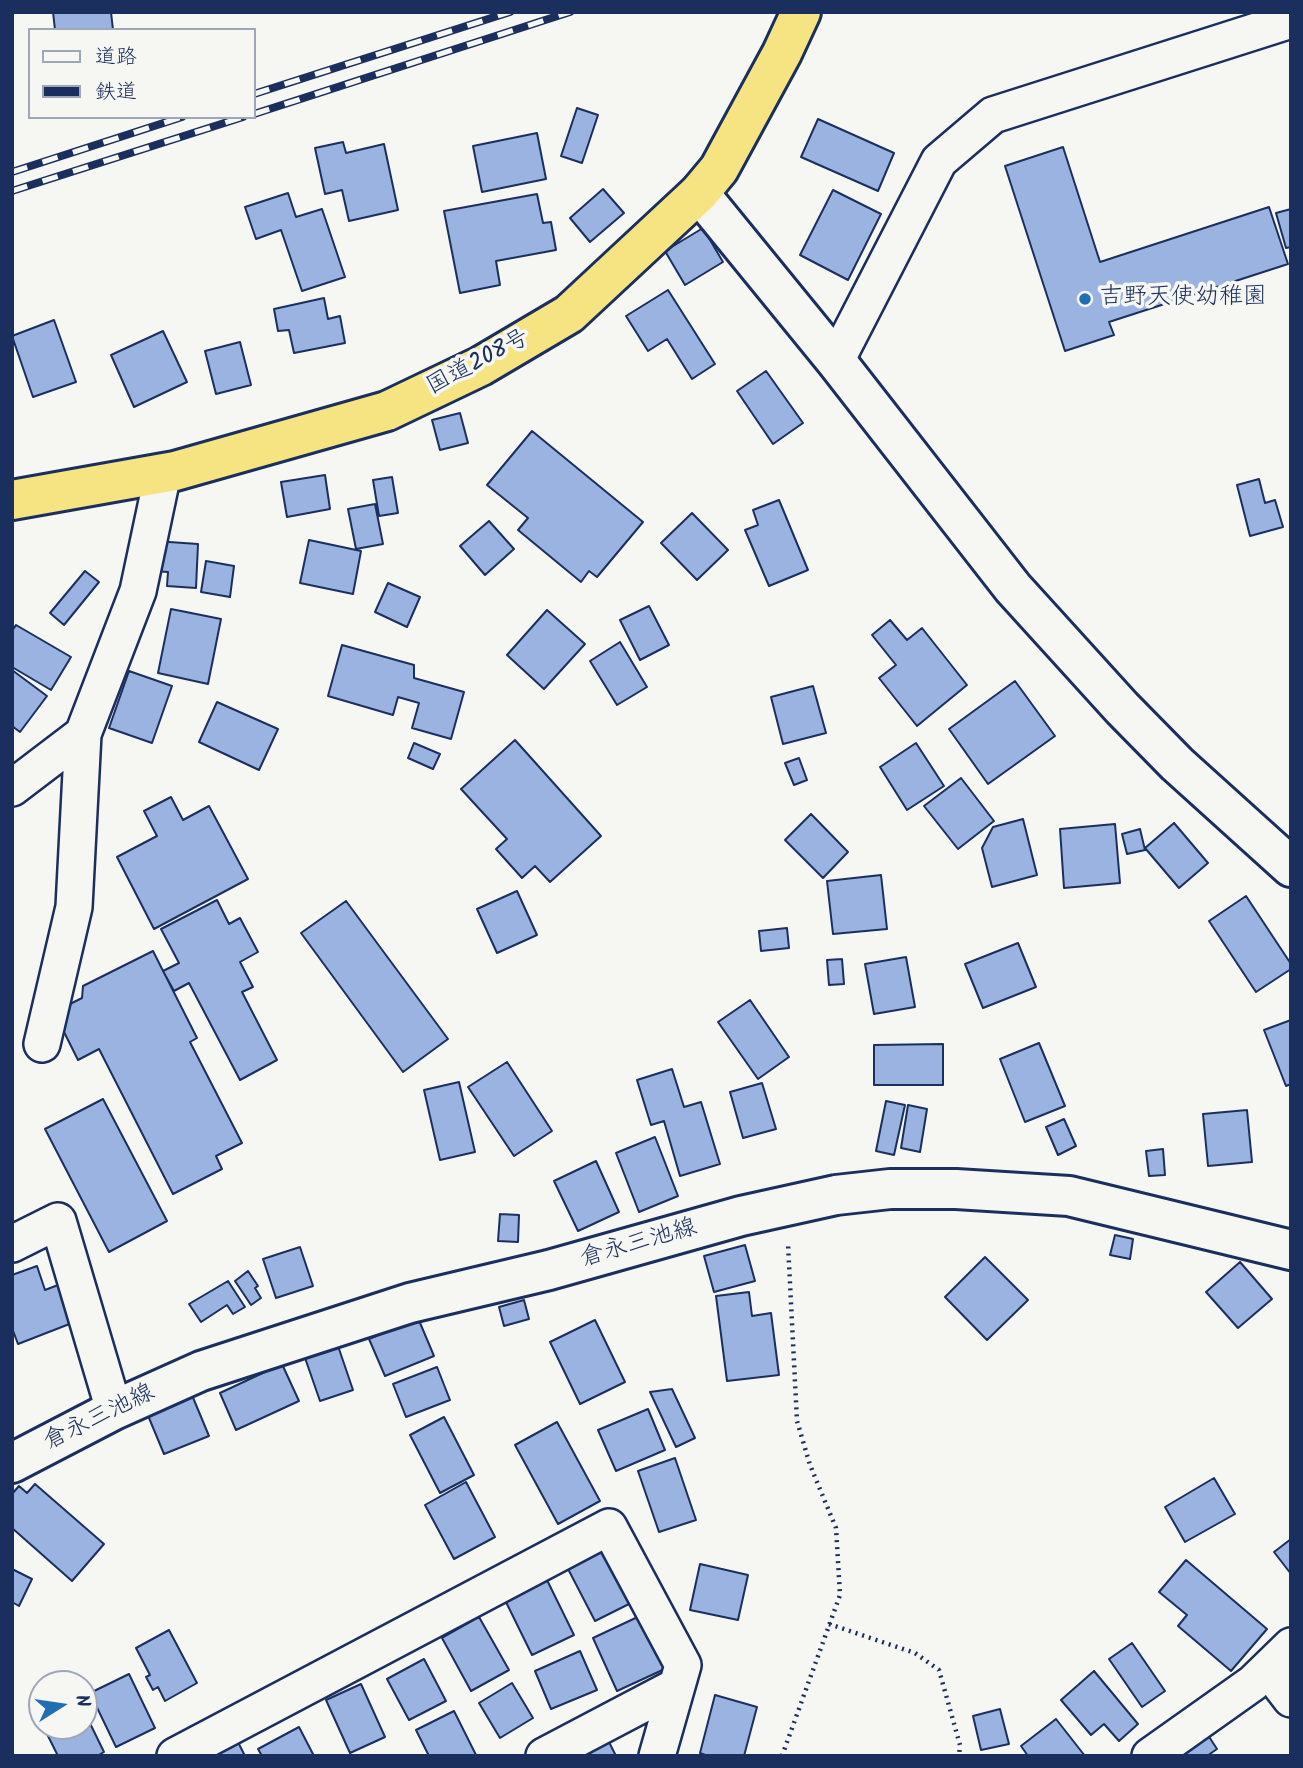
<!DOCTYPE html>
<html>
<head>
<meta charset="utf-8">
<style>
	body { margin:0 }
	#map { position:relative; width:1303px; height:1768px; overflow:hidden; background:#f6f6f2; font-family:Kalam,"Klee One",sans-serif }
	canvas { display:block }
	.frame { position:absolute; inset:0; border:14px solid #1b2f5e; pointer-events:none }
	.legend { position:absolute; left:28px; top:28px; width:228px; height:91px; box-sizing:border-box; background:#f6f6f2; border:2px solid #9ea6b7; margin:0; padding:9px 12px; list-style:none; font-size:21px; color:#1b2f5e }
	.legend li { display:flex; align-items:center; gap:14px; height:35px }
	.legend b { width:35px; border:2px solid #9ea6b7 }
	.north { position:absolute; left:28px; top:1670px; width:70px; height:70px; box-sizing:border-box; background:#f6f6f2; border:2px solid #9ea6b7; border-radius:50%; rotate:78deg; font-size:19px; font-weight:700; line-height:28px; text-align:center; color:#1b2f5e }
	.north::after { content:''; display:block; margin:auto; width:24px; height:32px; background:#1f6fb2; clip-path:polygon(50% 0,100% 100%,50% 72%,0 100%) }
</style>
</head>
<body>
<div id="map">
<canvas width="1303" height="1768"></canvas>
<div class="frame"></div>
<ul class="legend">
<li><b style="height:9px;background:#f6f6f2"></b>道路</li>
<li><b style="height:9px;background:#1b2f5e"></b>鉄道</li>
</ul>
<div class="north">N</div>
</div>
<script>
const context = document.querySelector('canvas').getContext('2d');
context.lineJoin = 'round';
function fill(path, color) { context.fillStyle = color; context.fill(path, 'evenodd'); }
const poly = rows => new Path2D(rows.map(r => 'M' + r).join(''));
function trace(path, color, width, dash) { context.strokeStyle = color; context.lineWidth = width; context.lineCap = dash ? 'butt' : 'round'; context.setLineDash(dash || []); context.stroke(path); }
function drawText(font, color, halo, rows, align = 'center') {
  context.font = font + ' Kalam,"Klee One",sans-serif'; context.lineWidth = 7; context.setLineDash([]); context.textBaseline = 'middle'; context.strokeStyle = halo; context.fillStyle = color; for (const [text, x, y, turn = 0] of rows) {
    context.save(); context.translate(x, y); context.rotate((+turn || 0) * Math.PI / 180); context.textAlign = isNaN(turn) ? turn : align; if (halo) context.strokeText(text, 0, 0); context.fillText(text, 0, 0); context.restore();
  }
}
const building = poly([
	[53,12,111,12,113,30,55,30,53,12],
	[577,108,598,115,582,163,561,156,577,108],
	[818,119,894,153,878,191,801,157,818,119],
	[537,133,546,179,482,192,473,146,537,133],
	[343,142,346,153,384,144,398,210,349,221,342,190,325,194,315,148,343,142],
	[1063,147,1100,262,1269,207,1288,264,1109,322,1114,335,1065,351,1005,166,1063,147],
	[603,189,624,213,590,242,570,218,603,189],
	[833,190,881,214,848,280,800,255,833,190],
	[288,193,296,217,322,209,345,277,302,291,281,230,256,239,245,207,288,193],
	[537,194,543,223,551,222,556,250,496,261,500,285,460,293,444,211,537,194],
	[1291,209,1291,247,1286,248,1276,213,1291,209],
	[703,228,723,262,685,285,665,251,703,228],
	[668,290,715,364,692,379,667,339,648,351,626,316,668,290],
	[324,298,328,319,340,316,345,343,294,353,289,330,278,331,274,309,324,298],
	[54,320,76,382,33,397,12,336,54,320],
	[163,331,187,382,134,407,111,355,163,331],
	[240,342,251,385,216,394,205,351,240,342],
	[766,371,803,423,773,444,737,391,766,371],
	[460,413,468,443,440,450,432,420,460,413],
	[532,431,643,522,597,577,589,571,581,582,518,530,528,518,487,485,532,431],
	[325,475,330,509,287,517,281,482,325,475],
	[392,477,398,513,379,516,373,480,392,477],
	[1259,479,1265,503,1275,500,1283,527,1250,536,1237,485,1259,479],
	[779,500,808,570,769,586,745,530,758,525,753,510,779,500],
	[375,504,383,544,356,549,348,509,375,504],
	[692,513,728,550,697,580,661,543,692,513],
	[489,521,514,549,485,575,460,546,489,521],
	[309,540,361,551,353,594,300,583,309,540],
	[155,541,198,544,196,588,167,586,168,572,153,571,155,541],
	[206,561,234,566,230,597,201,592,206,561],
	[85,571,99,582,64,625,50,613,85,571],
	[388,583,420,597,407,627,375,612,388,583],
	[649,606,669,645,640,660,620,620,649,606],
	[171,609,221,619,208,684,158,673,171,609],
	[547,610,585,644,544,689,507,655,547,610],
	[890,620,907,640,922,628,967,685,917,726,879,678,896,665,872,635,890,620],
	[16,625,71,657,51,690,12,667,12,631,16,625],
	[620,642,647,687,617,705,590,661,620,642],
	[342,645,414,665,414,678,464,692,451,739,412,728,419,703,398,697,393,715,328,696,342,645],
	[12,670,47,696,20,732,12,726,12,670],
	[129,671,172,686,152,743,109,728,129,671],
	[1015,681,1055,736,988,784,949,729,1015,681],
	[813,686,826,733,783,744,771,697,813,686],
	[217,702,278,729,259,770,199,742,217,702],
	[515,740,601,836,550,882,535,866,522,878,496,849,507,839,461,789,515,740],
	[414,743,440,754,433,769,408,758,414,743],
	[916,743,944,786,907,810,880,767,916,743],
	[799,758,807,780,794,785,785,763,799,758],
	[961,778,994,821,958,849,924,806,961,778],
	[171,797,183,820,209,806,248,879,154,929,117,857,157,836,144,811,171,797],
	[811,814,848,852,823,878,785,840,811,814],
	[1023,819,1037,875,992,887,982,848,993,827,1023,819],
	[1174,823,1208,863,1179,888,1145,848,1174,823],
	[1115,824,1120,883,1064,888,1060,829,1115,824],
	[1140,829,1145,850,1127,854,1122,834,1140,829],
	[881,875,887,929,833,934,827,881,881,875],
	[517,891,537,935,497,953,477,909,517,891],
	[1246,896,1291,964,1291,969,1256,992,1209,921,1246,896],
	[217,900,229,924,240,918,258,952,240,962,253,987,242,992,277,1060,240,1080,189,983,174,991,163,971,179,963,161,929,217,900],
	[346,901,448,1039,403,1072,301,933,346,901],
	[787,928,789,948,761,951,759,931,787,928],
	[1018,943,1036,987,983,1008,965,964,1018,943],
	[153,951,197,1038,190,1042,242,1143,216,1156,222,1169,173,1194,99,1049,78,1060,54,1012,82,998,83,986,153,951],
	[906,957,915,1007,874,1014,865,964,906,957],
	[842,959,844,984,829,985,827,960,842,959],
	[750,1000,789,1057,758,1079,718,1022,750,1000],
	[1291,1020,1291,1084,1286,1086,1264,1030,1291,1020],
	[1039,1043,1065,1106,1025,1122,1000,1059,1039,1043],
	[943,1044,943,1085,874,1085,874,1045,943,1044],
	[507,1062,552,1131,514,1156,468,1087,507,1062],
	[672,1069,684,1107,701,1102,720,1164,680,1176,664,1121,651,1125,637,1080,672,1069],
	[459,1082,475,1152,440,1160,424,1090,459,1082],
	[762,1083,776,1129,743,1138,730,1092,762,1083],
	[103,1099,167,1221,109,1252,45,1129,103,1099],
	[886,1101,905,1105,894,1155,876,1151,886,1101],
	[908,1105,927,1109,920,1152,901,1148,908,1105],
	[1247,1110,1252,1162,1208,1166,1203,1114,1247,1110],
	[1064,1119,1076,1146,1058,1155,1046,1127,1064,1119],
	[655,1137,678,1196,639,1212,616,1153,655,1137],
	[1163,1149,1165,1175,1149,1176,1146,1151,1163,1149],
	[596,1161,619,1212,578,1231,554,1181,596,1161],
	[500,1214,519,1215,518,1242,498,1241,500,1214],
	[1115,1235,1133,1239,1130,1259,1110,1255,1115,1235],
	[745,1245,755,1281,714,1292,704,1256,745,1245],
	[300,1247,313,1286,276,1298,263,1259,300,1247],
	[985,1257,1028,1300,987,1340,945,1297,985,1257],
	[1240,1262,1272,1299,1238,1328,1206,1292,1240,1262],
	[37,1266,45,1290,58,1285,72,1323,18,1344,12,1328,12,1275,37,1266],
	[248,1271,258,1286,255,1288,261,1298,251,1305,235,1281,248,1271],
	[228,1281,245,1307,233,1314,227,1305,201,1322,189,1304,228,1281],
	[749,1292,752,1316,771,1313,779,1375,727,1381,716,1296,749,1292],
	[524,1300,529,1319,504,1326,499,1307,524,1300],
	[418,1318,434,1356,385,1376,369,1339,418,1318],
	[595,1320,625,1382,580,1404,550,1342,595,1320],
	[337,1343,353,1390,320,1401,304,1355,337,1343],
	[282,1364,299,1401,236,1430,220,1393,282,1364],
	[437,1367,450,1400,406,1417,393,1384,437,1367],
	[189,1388,209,1436,164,1454,144,1406,189,1388],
	[672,1389,695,1438,676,1447,650,1392,672,1389],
	[648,1409,665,1450,616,1471,598,1430,648,1409],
	[444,1417,474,1475,440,1493,410,1435,444,1417],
	[557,1422,600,1501,558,1524,515,1445,557,1422],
	[675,1458,696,1520,659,1532,638,1471,675,1458],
	[1214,1478,1235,1514,1185,1542,1165,1507,1214,1478],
	[466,1482,495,1537,454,1559,425,1505,466,1482],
	[35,1484,104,1544,72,1581,12,1528,12,1494,19,1486,27,1493,35,1484],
	[1291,1539,1291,1574,1274,1552,1291,1539],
	[610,1543,639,1599,595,1621,566,1565,610,1543],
	[1186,1560,1267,1629,1231,1671,1178,1626,1187,1615,1159,1592,1186,1560],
	[700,1564,748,1575,738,1620,690,1610,700,1564],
	[12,1569,32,1579,19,1606,12,1602,12,1569],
	[547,1580,574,1635,532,1655,505,1600,547,1580],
	[644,1614,669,1667,617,1691,593,1638,644,1614],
	[479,1617,509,1670,471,1691,442,1638,479,1617],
	[169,1630,197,1683,165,1701,158,1687,153,1690,146,1677,150,1675,136,1648,169,1630],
	[1132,1643,1165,1691,1142,1707,1109,1659,1132,1643],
	[580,1651,597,1690,551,1709,535,1671,580,1651],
	[424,1659,446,1701,409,1720,387,1679,424,1659],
	[1094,1671,1138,1724,1119,1741,1104,1724,1091,1735,1061,1700,1094,1671],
	[129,1674,155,1728,116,1747,90,1693,129,1674],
	[512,1683,533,1718,500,1738,479,1703,512,1683],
	[361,1684,385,1737,350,1753,326,1700,361,1684],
	[715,1695,757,1707,744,1756,708,1756,700,1753,715,1695],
	[1000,1709,1009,1744,981,1750,973,1716,1000,1709],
	[84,1711,104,1752,97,1756,58,1756,43,1726,84,1726,84,1711],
	[454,1711,476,1755,429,1756,416,1730,454,1711],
	[1056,1719,1085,1756,1028,1756,1021,1746,1056,1719],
	[299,1727,314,1756,262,1756,258,1749,299,1727],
	[1206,1732,1217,1749,1207,1756,1170,1756,1206,1732],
	[607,1738,616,1756,573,1756,607,1738],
	[238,1742,245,1756,211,1756,238,1742]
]);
fill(building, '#9bb3e0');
trace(building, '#1b2f5e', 2);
const minor = poly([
	[836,361,939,161,993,115,1291,20],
	[12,788,83,734],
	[42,1044,74,907,83,734,138,591,163,473],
	[12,1244,58,1221,114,1410],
	[1291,1665,1281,1686,1291,1699],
	[175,1756,609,1527,683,1665,657,1756],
	[544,1756,677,1686],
	[1150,1756,1253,1683,1291,1646]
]);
const tertiary = poly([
	[699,193,836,361,1013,588,1122,708,1177,764,1291,867]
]);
const secondary = poly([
	[12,1463,114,1410,201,1371,410,1303,549,1270,741,1216,836,1195,890,1189,956,1189,1069,1196,1291,1250]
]);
const trunk = poly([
	[12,500,175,471,387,411,481,366,569,314,699,193,719,169,782,53,801,12]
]);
trace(minor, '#1b2f5e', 40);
trace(tertiary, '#1b2f5e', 44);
trace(secondary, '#1b2f5e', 44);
trace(trunk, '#1b2f5e', 44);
trace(poly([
	[829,1624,915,1653,939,1670,960,1745,959,1756],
	[782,1756,840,1595,836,1528,810,1465,797,1421,788,1244]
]), '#1b2f5e', 4.5, [2, 5]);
trace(minor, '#f6f6f2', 35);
trace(tertiary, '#f6f6f2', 38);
trace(secondary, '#f6f6f2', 38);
trace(trunk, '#f6e381', 38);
const rail = poly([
	[254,94,510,12],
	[254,114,570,12],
	[12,172,182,117],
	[12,191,243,117]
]);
trace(rail, '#1b2f5e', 8);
trace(rail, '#f6f6f2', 5, [16]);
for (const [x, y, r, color] of [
	[1085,299,7,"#1f6fb2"]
]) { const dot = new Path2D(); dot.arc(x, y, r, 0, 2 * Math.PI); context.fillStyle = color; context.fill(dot); trace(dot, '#f6f6f2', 2.5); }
drawText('24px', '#1b2f5e', '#f6f6f2', [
	["吉野天使幼稚園",1099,299]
], 'left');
drawText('24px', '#1b2f5e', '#f6f6f2', [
	["国道208号",479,364,-28],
	["倉永三池線",639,1245,-16],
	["倉永三池線",100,1419,-26]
]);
</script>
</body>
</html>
